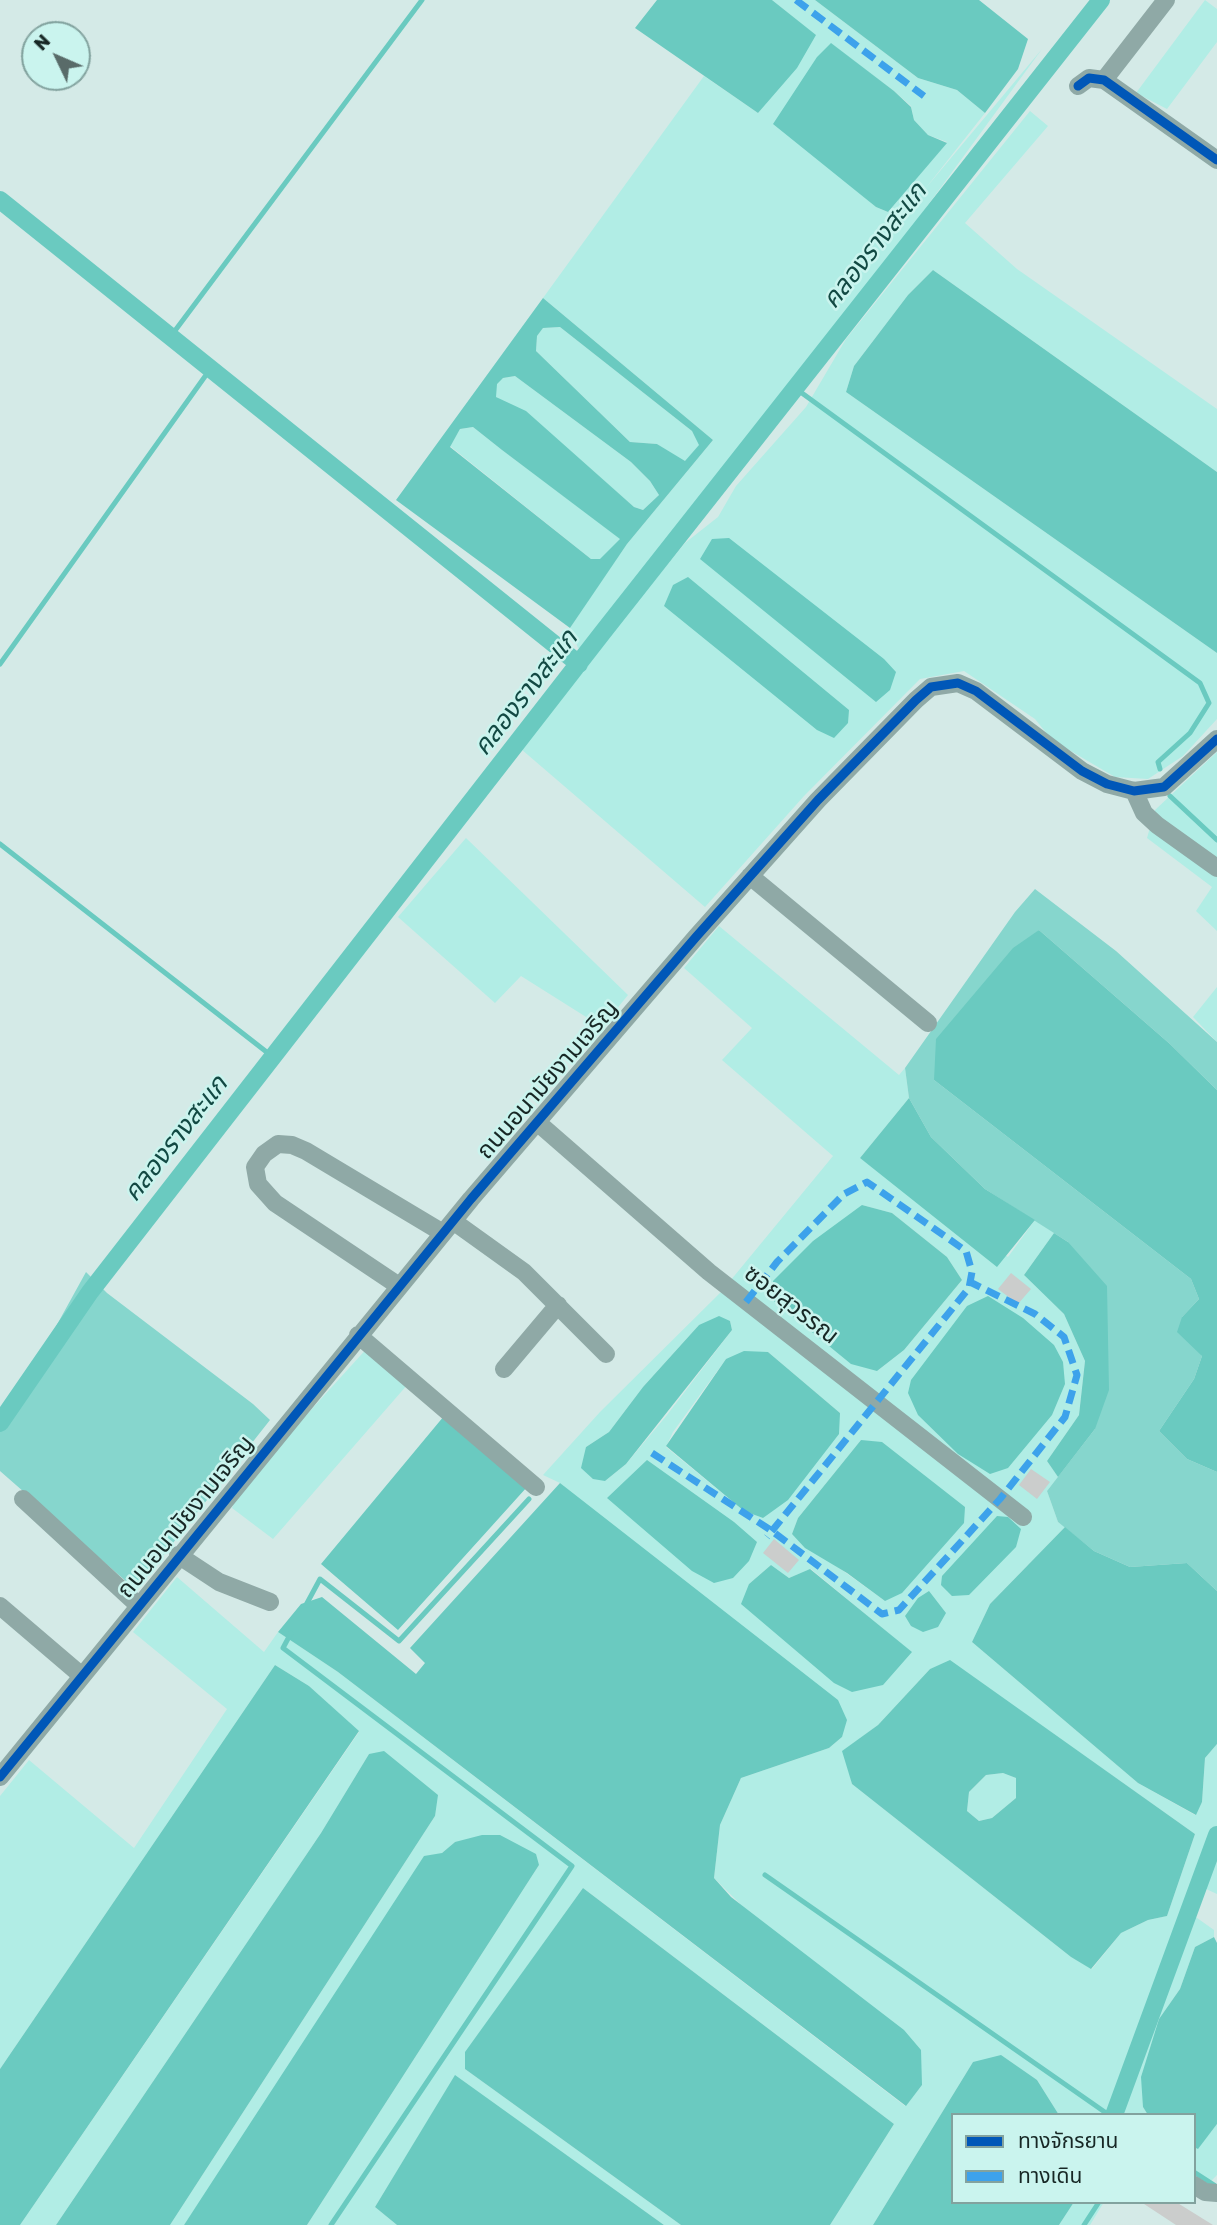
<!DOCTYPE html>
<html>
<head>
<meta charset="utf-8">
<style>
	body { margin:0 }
	#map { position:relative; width:1217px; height:2225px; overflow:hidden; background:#d4eae7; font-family:Rubik,"Noto Sans Thai",sans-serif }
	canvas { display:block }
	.legend { position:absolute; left:951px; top:2113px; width:245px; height:91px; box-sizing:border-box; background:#caf4ee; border:2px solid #82a29e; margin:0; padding:9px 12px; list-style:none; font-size:21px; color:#172725 }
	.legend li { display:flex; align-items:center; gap:14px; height:35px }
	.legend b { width:35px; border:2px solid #82a29e }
	.north { position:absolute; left:21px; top:21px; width:70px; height:70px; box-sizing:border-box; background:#caf4ee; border:2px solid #82a29e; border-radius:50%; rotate:314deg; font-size:19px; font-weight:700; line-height:28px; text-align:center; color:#172725 }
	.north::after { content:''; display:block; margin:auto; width:24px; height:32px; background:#596b69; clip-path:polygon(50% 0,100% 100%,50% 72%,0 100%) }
</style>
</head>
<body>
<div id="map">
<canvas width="1217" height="2225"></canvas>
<ul class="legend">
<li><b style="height:9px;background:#0057b8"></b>ทางจักรยาน</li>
<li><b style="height:9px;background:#3da2eb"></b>ทางเดิน</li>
</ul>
<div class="north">N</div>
</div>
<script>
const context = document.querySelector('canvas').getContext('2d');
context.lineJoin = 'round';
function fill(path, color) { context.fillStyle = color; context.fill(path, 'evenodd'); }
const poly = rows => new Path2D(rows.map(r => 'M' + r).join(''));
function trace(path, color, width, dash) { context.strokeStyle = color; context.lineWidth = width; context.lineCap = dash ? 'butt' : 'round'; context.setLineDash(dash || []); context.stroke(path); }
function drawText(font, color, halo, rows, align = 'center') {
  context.font = font + ' Rubik,"Noto Sans Thai",sans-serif'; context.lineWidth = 5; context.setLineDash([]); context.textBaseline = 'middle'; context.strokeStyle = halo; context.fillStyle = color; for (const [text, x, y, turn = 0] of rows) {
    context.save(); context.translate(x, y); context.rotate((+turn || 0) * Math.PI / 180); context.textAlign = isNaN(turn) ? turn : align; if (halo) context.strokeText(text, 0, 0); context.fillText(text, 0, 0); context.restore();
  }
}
fill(poly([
	[772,0,815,0,918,78,957,90,985,113,925,189,1042,49,860,298,585,647,578,648,570,628,595,590,627,544,713,440,543,298,704,76,758,113,815,35],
	[831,44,894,91,911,106,914,120,928,135,947,142,888,212,876,207,849,184],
	[1205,0,1217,9,1217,42,1167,109,1136,93],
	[1030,111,1048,126,965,223,1017,269,1217,409,1217,472,933,270,908,295,854,366,846,392,1217,653,1217,719,1183,756,1148,779,1115,777,1052,740,1035,719,964,671,920,679,804,796,705,907,521,749,603,632,609,636,685,543,718,517,736,486,806,407,846,339],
	[560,327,692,431,700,445,685,462,657,444,630,442,536,351,537,336,543,328],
	[515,376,631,462,650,481,659,495,643,510,634,507,562,445,496,397,496,384,503,378],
	[473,427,502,450,621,539,600,560,591,559,450,446,460,429],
	[1217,752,1217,931,1196,911,1212,887,1147,838,1155,810],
	[466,838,628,995,602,1027,521,976,495,1003,398,917],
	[719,926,899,1075,905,1068,909,1098,860,1158,1008,1257,1035,1220,1054,1233,1024,1275,1064,1314,1085,1361,1079,1415,1047,1461,1058,1477,1047,1491,1058,1522,1065,1527,990,1604,972,1642,1138,1783,1195,1815,1202,1802,1205,1758,1217,1744,1217,1894,1193,1883,1183,1908,1214,1930,1214,1937,1195,1947,1180,1989,1159,2019,1143,2107,1148,2115,1059,2115,1037,2080,973,2062,873,2225,830,2225,894,2124,583,1888,466,2052,465,2069,681,2225,664,2225,455,2076,375,2207,397,2225,307,2225,539,1865,455,1842,442,1853,184,2225,170,2225,435,1816,369,1754,321,1833,56,2225,20,2225,359,1732,309,1686,275,1665,0,2069,0,1796,29,1760,134,1848,227,1709,133,1632,177,1577,264,1652,278,1632,338,1672,905,2106,922,2085,714,1878,720,1825,741,1778,829,1748,842,1737,560,1483,543,1475,600,1412,721,1292,833,1156,722,1060,752,1028,684,968],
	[862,1205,892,1213,947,1257,962,1280,904,1350,877,1371],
	[730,1321,732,1330,667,1415,626,1464,605,1481,586,1447,609,1432,643,1387,699,1325],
	[768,1352,840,1413,763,1518,744,1511,666,1447,673,1432,726,1359],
	[861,1440,885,1601,792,1534,798,1518],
	[771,1565,789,1578,811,1569,911,1652,749,1584],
	[950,1661,1195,1834,1167,1916,1148,1920,1121,1933,1092,1969,1071,1957,852,1784,843,1751,878,1725,930,1669],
	[1217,987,1217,1042,1193,1017],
	[370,1345,408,1384,273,1539,232,1508,240,1488],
	[1003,1773,1016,1778,1016,1798,992,1818,979,1821,967,1811,969,1792,986,1775],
	[1217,2124,1217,2175,1206,2186,1194,2178,1194,2147,1198,2148],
	[1074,2202,1104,2202,1090,2225,1059,2225]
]), '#b1ede5');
fill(poly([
	[1035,889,1116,951,1217,1042,1217,1090,1170,1044,1039,930,934,1080,1191,1279,1199,1299,1182,1317,1202,1356,1194,1379,1159,1431,1187,1459,1217,1472,1217,1591,1187,1563,1130,1567,1094,1551,1058,1522,1047,1491,1095,1429,1068,1242,985,1189,931,1137,909,1098,905,1068,1015,912],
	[86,1272,107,1293,253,1404,270,1420,136,1590,0,1471,0,1428]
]), '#86d6cd');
fill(poly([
	[657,0,772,0,816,35,797,68,758,113,635,28],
	[815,0,979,0,1028,39,1018,69,985,113,957,90,918,78],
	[831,43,894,91,911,107,914,120,928,135,947,143,888,212,876,207,773,124,817,57],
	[933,270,1217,472,1217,653,846,392,854,366,908,295],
	[543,298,713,440,627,544,570,628,396,500],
	[560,327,692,431,699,445,685,461,657,444,630,442,536,351,537,336,543,328],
	[515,376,631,462,650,481,659,495,643,510,634,507,526,411,496,397,497,384,503,378],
	[473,427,502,450,620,539,600,559,591,559,450,447,460,429],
	[729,538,884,659,896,672,890,690,876,702,700,559,712,539],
	[688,577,849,710,848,723,834,738,817,730,664,606,673,585],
	[1039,930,1170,1044,1217,1090,1217,1472,1187,1459,1159,1431,1194,1379,1202,1356,1177,1332,1182,1317,1199,1299,1191,1279,934,1080,936,1039,1013,948],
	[909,1098,931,1137,985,1189,1035,1220,997,1267,860,1158],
	[862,1205,892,1213,947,1257,962,1280,904,1350,877,1371,851,1364,774,1301,773,1281,813,1241],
	[1054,1233,1068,1242,1107,1286,1109,1390,1095,1429,1058,1477,1047,1461,1079,1415,1085,1361,1064,1314,1024,1275],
	[988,1296,1023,1318,1054,1345,1063,1362,1065,1384,1052,1415,1008,1468,990,1474,958,1454,918,1415,908,1393,911,1380,967,1306],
	[719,1316,730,1321,732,1330,626,1464,605,1481,593,1479,581,1468,586,1447,609,1432,643,1387,699,1325],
	[744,1351,768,1352,840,1413,839,1434,788,1500,763,1518,744,1511,666,1446,726,1359],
	[444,1416,527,1487,398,1630,321,1564],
	[861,1440,882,1442,965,1507,964,1523,902,1593,885,1601,847,1573,805,1548,792,1534,798,1518],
	[647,1460,734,1522,757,1542,749,1561,733,1578,714,1583,692,1571,607,1498],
	[560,1483,838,1700,847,1720,842,1737,829,1748,741,1778,720,1825,714,1878,731,1897,904,2030,921,2050,922,2085,906,2106,338,1672,278,1632,301,1604,322,1597,416,1674,425,1663,410,1648],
	[997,1516,1008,1517,1021,1529,1016,1547,969,1595,952,1596,941,1585,942,1576],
	[1065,1527,1094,1551,1130,1567,1187,1563,1217,1591,1217,1744,1205,1758,1202,1802,1196,1815,1138,1783,972,1642,990,1604],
	[771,1565,789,1578,810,1569,912,1652,883,1685,852,1692,834,1683,741,1604,749,1584],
	[929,1591,946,1613,938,1627,923,1632,911,1626,905,1616,918,1598],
	[950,1660,1195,1834,1167,1916,1148,1920,1121,1933,1091,1969,1071,1957,852,1784,842,1751,878,1725,930,1669],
	[1003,1773,1016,1778,1016,1798,992,1818,979,1821,967,1811,969,1792,986,1775],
	[275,1665,309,1686,359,1731,20,2225,0,2225,0,2069],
	[384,1751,438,1795,435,1816,170,2225,56,2225,321,1833,369,1754],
	[482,1835,500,1835,536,1854,539,1865,307,2225,184,2225,424,1856,442,1853,455,1842],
	[583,1888,894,2124,830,2225,681,2225,465,2069,465,2052],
	[1214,1937,1217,1943,1217,2124,1198,2149,1194,2147,1194,2115,1148,2115,1143,2107,1141,2077,1159,2019,1180,1989,1195,1947],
	[1001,2055,1037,2080,1059,2115,953,2115,953,2202,1074,2202,1059,2225,873,2225,973,2062],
	[455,2075,664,2225,397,2225,375,2207]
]), '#6acac0');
trace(poly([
	[171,336,422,0],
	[795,388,1200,683,1209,703,1190,733,1158,762,1160,769],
	[0,664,211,368],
	[1170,796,1217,840],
	[0,844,273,1057],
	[306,1605,320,1579,399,1641,529,1499],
	[291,1633,283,1648,572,1866,331,2225],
	[765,1875,1109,2115],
	[1194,2172,1217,2187],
	[1084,2225,1099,2202]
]), '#6acac0', 5);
trace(poly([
	[0,200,579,664],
	[0,1423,90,1292,603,632,1101,0],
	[1114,2115,1217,1835]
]), '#6acac0', 18);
fill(poly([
	[1011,1273,1031,1289,1018,1304,998,1289],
	[1031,1469,1050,1482,1037,1499,1019,1485],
	[774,1539,799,1560,788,1573,763,1553],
	[1141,2202,1176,2202,1213,2225,1176,2225]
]), '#cbcdcc');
trace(poly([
	[1104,80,1166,0],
	[1078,86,1089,78,1104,80,1217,160],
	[1134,791,1144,813,1157,825,1217,868],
	[750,876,928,1023],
	[537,1122,709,1272,1023,1517],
	[453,1221,524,1272,606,1354],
	[399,1286,275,1203,258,1184,255,1167,264,1154,278,1144,292,1145,306,1151,443,1233],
	[358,1335,536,1487],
	[504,1369,558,1305],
	[23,1499,139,1606],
	[178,1555,219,1582,270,1602],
	[0,1606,82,1676],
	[0,1777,471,1199,696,937,818,800,916,700,931,687,958,683,976,691,1082,771,1107,784,1134,791,1164,787,1217,739],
	[1194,2185,1205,2192,1217,2193]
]), '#8fa9a6', 18);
trace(poly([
	[796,0,924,96],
	[746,1302,777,1262,844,1194,867,1182,966,1251,972,1272,969,1288,767,1537],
	[652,1453,772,1531,882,1614,899,1610,1000,1499,1065,1417,1077,1375,1064,1337,1035,1314,970,1282]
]), '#3da2eb', 7, [14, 7]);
trace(poly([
	[1078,86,1089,78,1104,80,1217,160],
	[0,1777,471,1199,696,937,818,800,916,700,931,687,958,683,976,691,1082,771,1107,784,1134,791,1164,787,1217,739]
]), '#0057b8', 9);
drawText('24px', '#172725', '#caf4ee', [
	["ถนนอนามัยงามเจริญ",548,1080,-49],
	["ซอยสุวรรณ",791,1305,38],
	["ถนนอนามัยงามเจริญ",186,1517,-51]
]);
drawText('italic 26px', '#124943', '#caf4ee', [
	["คลองรางสะแก",875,246,-52],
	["คลองรางสะแก",526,693,-52],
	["คลองรางสะแก",176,1139,-52]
]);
</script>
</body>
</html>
